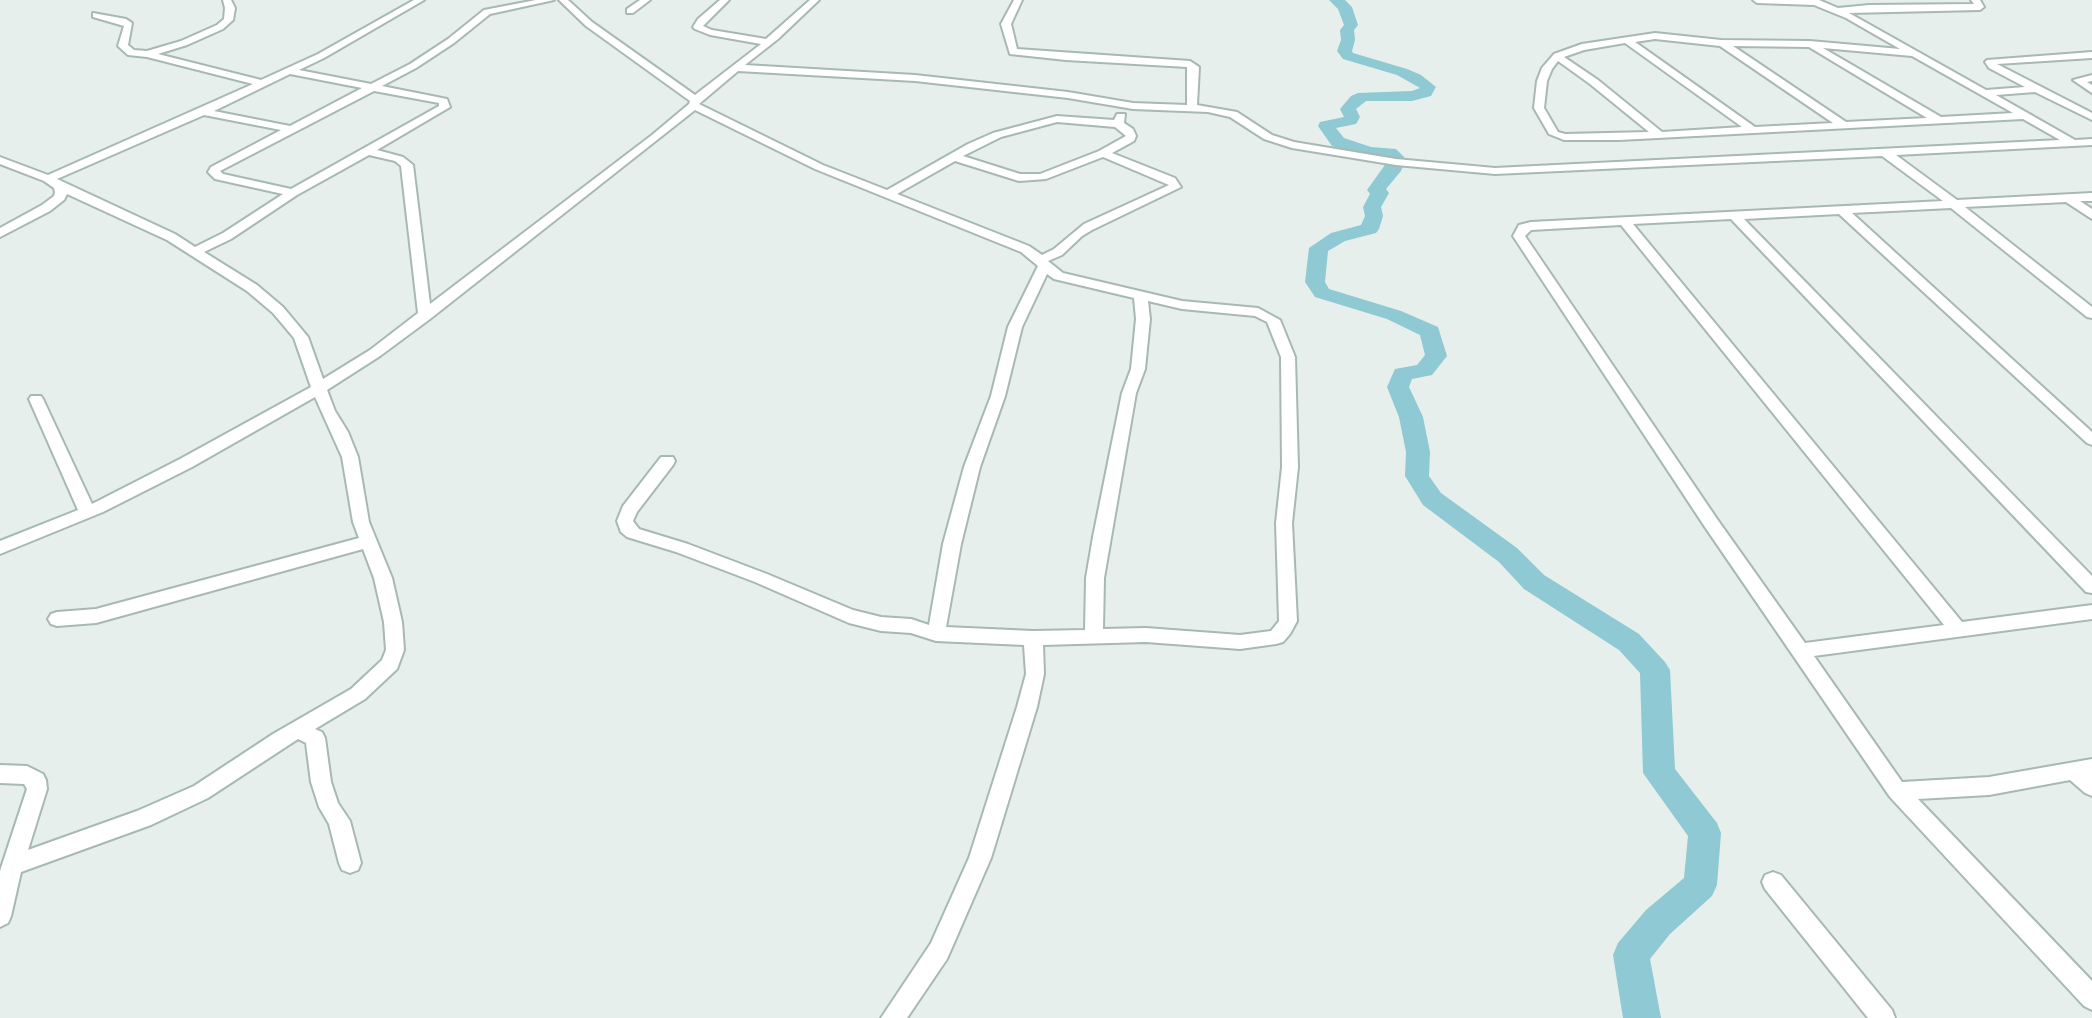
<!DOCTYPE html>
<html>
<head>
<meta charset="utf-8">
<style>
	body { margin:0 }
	canvas { display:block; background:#e6efeb }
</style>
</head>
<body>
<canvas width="2092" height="1018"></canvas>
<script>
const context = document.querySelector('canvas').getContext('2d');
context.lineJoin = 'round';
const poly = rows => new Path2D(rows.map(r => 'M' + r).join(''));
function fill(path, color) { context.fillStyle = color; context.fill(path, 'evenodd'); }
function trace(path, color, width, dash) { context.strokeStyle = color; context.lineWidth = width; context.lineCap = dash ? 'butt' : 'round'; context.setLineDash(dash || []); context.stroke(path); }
fill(poly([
	[1329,0,1345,0,1352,7,1358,25,1354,30,1355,40,1352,51,1353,53,1407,69,1421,75,1436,87,1431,96,1412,101,1366,101,1356,109,1360,117,1356,124,1336,128,1344,138,1371,147,1396,149,1404,157,1405,162,1401,171,1386,189,1389,193,1381,207,1383,216,1379,229,1376,233,1345,241,1328,251,1325,282,1329,289,1401,311,1438,327,1447,356,1432,375,1412,379,1409,387,1423,417,1430,452,1429,476,1441,493,1517,548,1544,575,1639,634,1665,662,1670,670,1675,769,1717,823,1721,833,1717,885,1712,896,1670,934,1650,959,1661,1018,1623,1018,1613,955,1618,943,1646,910,1684,878,1688,836,1643,773,1640,673,1619,650,1524,589,1499,562,1423,505,1405,476,1406,452,1399,417,1387,387,1395,369,1417,365,1425,355,1420,335,1387,319,1315,297,1305,282,1309,248,1331,233,1361,225,1365,216,1363,207,1370,194,1367,190,1387,162,1386,158,1369,157,1332,146,1318,126,1320,122,1344,117,1340,109,1351,96,1358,93,1412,91,1420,88,1397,75,1343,59,1337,51,1341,40,1340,30,1344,25,1338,9,1329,0]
]), '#8ec9d4');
const street = poly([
	[223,0,231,0,235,8,233,20,223,29,187,45,158,54,261,80,318,54,414,0,424,0,324,58,299,70,371,84,410,64,448,39,484,10,536,0,554,0,490,14,454,43,416,68,382,86,447,99,450,107,377,150,403,157,413,165,430,304,652,135,689,104,690,101,586,26,559,0,568,0,592,22,695,95,761,44,710,35,695,29,693,27,698,19,720,0,729,0,703,26,712,30,766,39,810,0,819,0,778,39,745,65,915,75,1068,92,1133,103,1187,105,1187,67,1066,60,1010,54,1001,24,1014,0,1022,0,1011,24,1017,49,1190,61,1199,67,1197,105,1237,112,1272,135,1294,142,1396,159,1495,168,2060,140,2023,119,1619,140,1564,140,1549,134,1534,108,1537,81,1542,68,1554,54,1582,44,1655,33,1721,40,1810,41,1900,49,1846,18,1814,5,1757,3,1753,0,1819,0,1838,8,1869,5,1974,4,1971,0,1980,0,1984,7,1980,10,1849,13,1986,90,2025,87,1989,68,1985,62,1987,60,2092,52,2092,58,1997,64,2092,113,2092,120,2035,92,1996,95,2075,140,2092,139,2092,145,1896,155,1957,200,2092,193,2092,201,2080,201,2092,209,2092,219,2066,202,1965,207,2092,307,2092,318,2087,317,1951,208,1852,213,2092,432,2092,445,2087,443,1839,214,1744,219,2092,576,2092,593,2086,592,1731,219,1633,224,1962,622,2092,605,2092,619,1814,656,1902,782,1989,777,2092,759,2092,796,2085,793,2070,780,1989,795,1918,799,2092,981,2092,1010,2084,1006,1890,797,1705,527,1513,236,1519,225,1531,222,1943,201,1882,156,1495,174,1396,165,1292,148,1264,139,1230,117,1208,112,1133,109,1068,98,915,81,738,71,699,104,823,165,887,190,968,144,993,133,1057,116,1114,120,1117,114,1125,114,1124,123,1133,129,1136,136,1134,141,1112,153,1175,178,1181,187,1092,230,1082,236,1062,255,1048,261,1063,273,1182,301,1258,308,1280,320,1295,357,1298,467,1292,523,1297,621,1290,634,1283,642,1276,644,1240,649,1146,642,1043,645,1044,674,1037,707,991,858,947,959,907,1018,881,1018,931,943,969,858,1017,707,1026,674,1024,645,936,641,911,633,881,631,849,623,755,582,676,552,627,537,621,532,617,521,623,506,661,457,673,457,675,461,673,465,637,512,633,521,639,529,688,544,767,574,853,610,881,617,911,619,929,625,943,544,964,467,991,396,1008,327,1038,266,1021,252,815,169,695,110,430,319,380,356,327,390,335,411,348,432,358,457,369,522,392,578,402,622,404,650,397,669,365,699,315,729,322,732,325,738,331,782,338,803,350,821,361,863,358,870,350,873,342,870,339,863,329,824,319,807,311,782,306,743,298,739,208,798,151,825,21,872,11,916,8,923,0,927,0,871,27,789,24,784,0,783,0,765,27,766,43,774,46,780,47,789,28,850,137,811,194,786,273,734,351,689,382,660,386,650,384,622,374,578,363,549,96,623,57,626,51,624,48,619,51,614,57,612,96,609,359,538,353,522,342,457,315,397,192,467,103,512,0,554,0,541,78,510,29,399,31,396,41,396,43,399,92,504,180,459,311,387,294,338,273,313,247,291,167,240,67,194,64,200,50,211,0,237,0,228,42,205,54,196,55,192,54,188,44,181,0,164,0,157,48,175,253,84,147,57,128,55,118,46,124,26,93,17,93,13,126,19,132,23,128,45,134,50,147,51,181,41,217,25,224,19,225,8,223,0],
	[1655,39,1720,46,1833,123,1755,127,1635,42,1655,39],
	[1625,43,1742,127,1662,132,1598,80,1564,57,1584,50,1625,43],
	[1733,46,1809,47,1927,118,1846,122,1733,46],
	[1823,48,1912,56,2013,113,1941,117,1823,48],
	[1558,61,1590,84,1649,132,1565,134,1558,132,1544,108,1547,81,1552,69,1558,61],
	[290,74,362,88,290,126,214,111,290,74],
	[374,91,439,103,439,106,291,189,223,174,220,171,374,91],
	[204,115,281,130,211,167,208,172,215,179,283,194,223,233,195,247,175,234,57,179,204,115],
	[1057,122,1115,127,1126,136,1099,151,1040,174,1020,174,963,156,1001,137,1057,122],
	[369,155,395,161,401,166,418,313,370,350,323,379,308,337,283,307,257,285,204,252,231,239,297,195,369,155],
	[1103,157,1169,185,1084,224,1054,249,1042,255,1029,246,897,194,955,161,1019,181,1046,179,1103,157],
	[1621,225,1944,625,1805,643,1717,519,1525,236,1531,230,1621,225],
	[1047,274,1054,279,1134,298,1136,319,1131,369,1122,393,1093,537,1086,578,1085,630,1033,631,946,627,961,544,980,467,1005,396,1022,327,1047,274],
	[1148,301,1182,309,1255,316,1267,322,1281,357,1282,467,1276,523,1279,621,1271,631,1240,635,1146,628,1103,629,1104,578,1136,393,1145,369,1150,319,1148,301],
	[640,0,650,0,633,13,627,13,627,9,640,0],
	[2092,75,2092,81,2087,82,2092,85,2092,93,2073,80,2092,75],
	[1773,872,1781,875,1892,1010,1895,1018,1868,1018,1765,889,1762,882,1765,875,1773,872]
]);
trace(street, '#a8b8b2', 4);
fill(street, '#fff');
</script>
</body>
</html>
